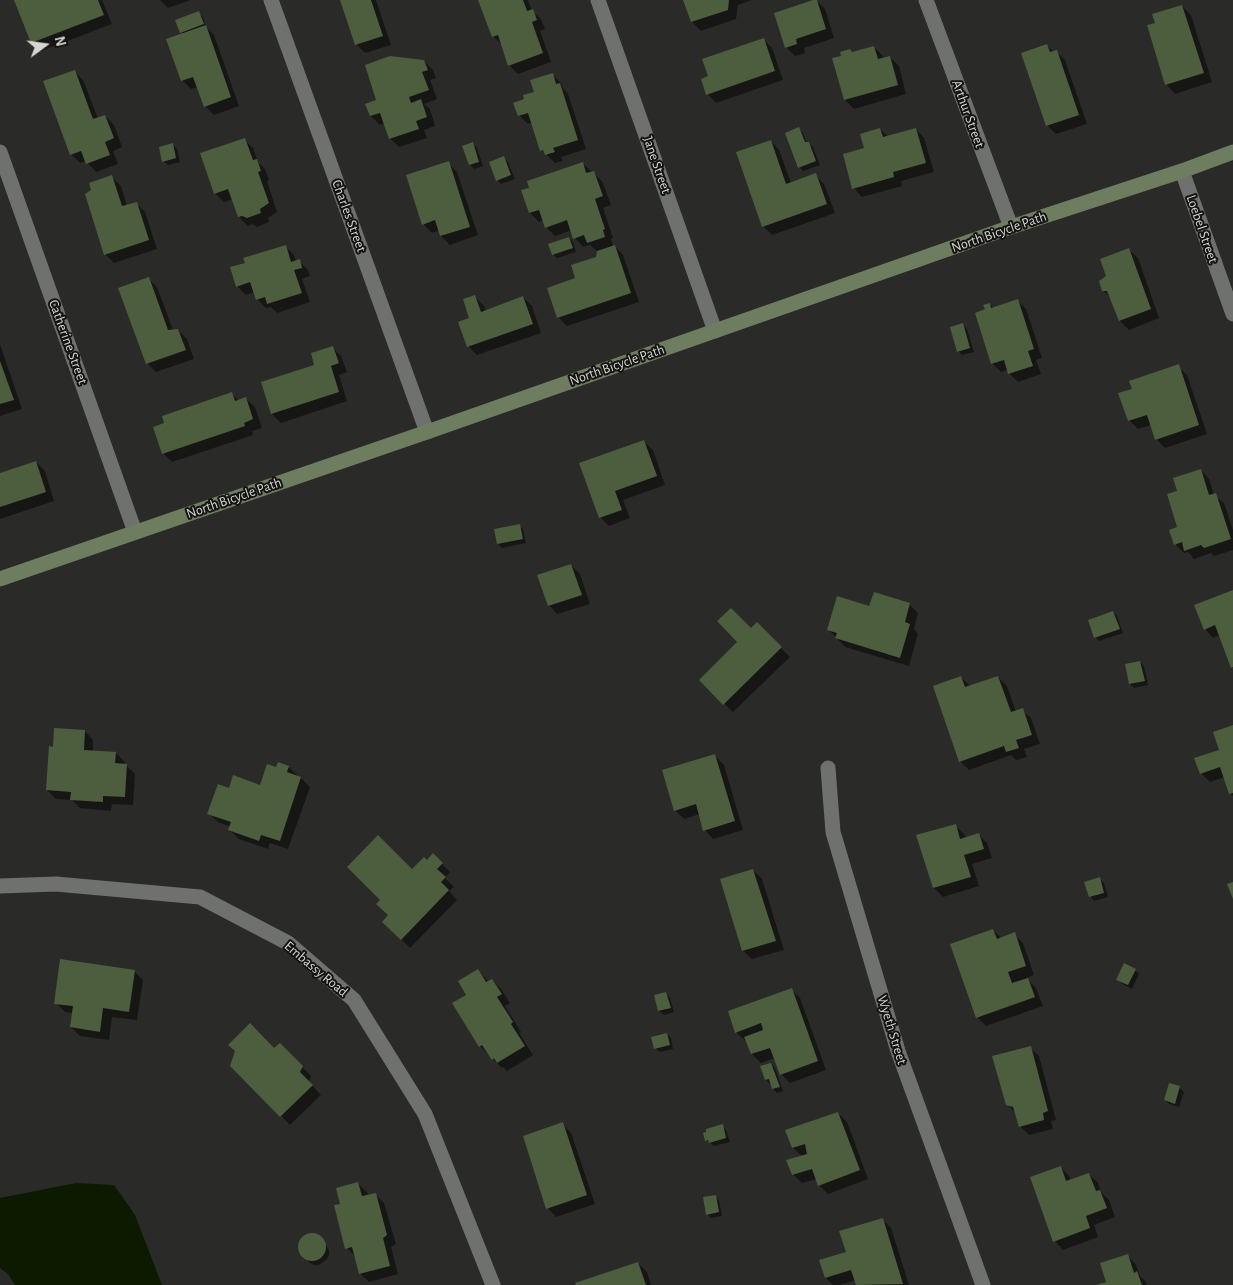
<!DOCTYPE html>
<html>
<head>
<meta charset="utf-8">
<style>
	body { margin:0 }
	#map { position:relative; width:1233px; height:1285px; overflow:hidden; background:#2a2b29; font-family:"Alegreya Sans",sans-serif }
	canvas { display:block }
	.north { position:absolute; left:20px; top:20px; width:50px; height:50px; -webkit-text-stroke:4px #131412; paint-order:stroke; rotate:76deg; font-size:14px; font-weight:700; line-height:20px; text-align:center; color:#d6d7d5 }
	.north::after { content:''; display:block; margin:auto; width:18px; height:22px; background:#d6d7d5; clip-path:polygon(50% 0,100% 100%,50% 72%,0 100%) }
</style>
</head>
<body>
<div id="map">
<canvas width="1233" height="1285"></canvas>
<div class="north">N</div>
</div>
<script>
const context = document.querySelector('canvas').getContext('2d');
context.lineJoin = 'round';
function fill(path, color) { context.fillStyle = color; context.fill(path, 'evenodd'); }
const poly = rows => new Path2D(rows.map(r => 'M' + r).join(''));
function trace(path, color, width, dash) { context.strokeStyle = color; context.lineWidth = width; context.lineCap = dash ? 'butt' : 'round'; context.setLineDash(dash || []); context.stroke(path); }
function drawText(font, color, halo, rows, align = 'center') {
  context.font = font + ' "Alegreya Sans",sans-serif'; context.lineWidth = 4; context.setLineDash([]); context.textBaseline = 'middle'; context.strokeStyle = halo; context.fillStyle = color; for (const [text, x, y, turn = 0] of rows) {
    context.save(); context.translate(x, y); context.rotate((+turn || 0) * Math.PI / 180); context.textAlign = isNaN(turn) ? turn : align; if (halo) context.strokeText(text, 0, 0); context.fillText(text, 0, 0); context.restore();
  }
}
fill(poly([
	[76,1183,114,1185,135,1215,162,1285,15,1285,8,1274,0,1268,0,1198]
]), '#0c1a00');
fill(poly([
	[16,0,102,0,112,24,41,51,32,43],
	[160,0,191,0,168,8],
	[342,0,376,0,391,45,365,53,357,45],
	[480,0,528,0,532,11,541,19,545,29,540,31,551,62,518,74,509,65,502,45,493,36],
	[684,0,752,0,738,5,736,19,701,31,692,22],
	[816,0,825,9,834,38,804,48,805,53,795,56,786,47],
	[1182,6,1191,15,1212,82,1175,94,1167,85,1148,26,1157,23],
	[199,13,203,17,206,27,214,35,239,106,214,115,205,106,198,87,191,89,182,80,183,34,181,32],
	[763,39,772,48,783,80,716,103,708,94,710,77],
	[1047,46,1054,52,1056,51,1065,60,1087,124,1056,134,1047,125],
	[874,47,883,56,884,59,890,57,899,66,906,94,854,109,845,100,834,59,842,57,850,50,853,53],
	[424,61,433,70,436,78,430,80,437,99,424,104,430,109,435,126,424,130,427,138,399,147,390,138,385,123,380,125,371,116,367,105,378,100],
	[74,71,83,80,98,119,105,116,114,125,122,147,113,151,118,164,96,172,86,161,80,163,71,154],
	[552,74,561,83,563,88,568,94,586,149,561,157,563,161,555,163,542,150,533,122,528,124,519,115,526,100,536,93],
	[799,129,803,133,807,143,809,143,813,147,820,165,803,171,799,167],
	[880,129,888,137,916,129,924,138,934,172,901,181,902,186,862,197,854,188,866,149],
	[244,139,253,148,258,162,265,169,269,180,267,181,277,212,268,218,269,222,257,227,252,224,248,226,239,217,233,199,224,202,215,193],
	[771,141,779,150,791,183,815,175,824,184,835,213,772,235,763,226],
	[473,144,477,148,483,166,474,169,470,165],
	[173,145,177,149,180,162,168,165,163,161],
	[504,158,508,162,515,179,501,184,497,180],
	[448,163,457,172,478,235,450,245,441,236,440,230,432,233,423,224],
	[582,163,602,181,611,205,603,208,613,238,611,239,613,247,615,246,623,255,639,302,567,326,558,317,598,258,598,251,597,251,590,245,583,247,575,238,572,230,555,236,546,227,544,220,539,222,530,213,523,191],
	[112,177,121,186,127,206,136,203,145,212,157,249,114,263,105,254],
	[569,238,573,242,576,252,557,258,553,254],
	[285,246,294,255,296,262,299,261,308,270,310,276,302,279,310,302,277,313,271,307,266,308,257,299,255,292,246,295,237,286,246,263],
	[1129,250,1138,258,1159,318,1129,330,1120,321,1111,298,1103,290,1107,277],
	[148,278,157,287,173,330,178,330,187,339,194,359,156,372,147,363],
	[475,297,484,306,486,311,523,297,532,306,541,333,477,355,468,346,471,319],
	[1018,301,1026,309,1042,358,1036,360,1041,374,1018,382,1009,373,1008,370,1001,372,992,363,990,304,994,308],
	[963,325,967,329,974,352,962,355,958,351],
	[0,344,22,409,0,416],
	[332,347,341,356,347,372,339,375,347,401,281,423,272,414,262,383,316,366],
	[1178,366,1187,375,1207,434,1165,448,1156,439,1151,425,1138,429,1129,420,1133,389],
	[232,394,239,401,246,399,255,407,262,428,252,431,253,435,172,462,163,453],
	[644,442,653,450,665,485,623,500,630,518,609,526,600,517],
	[36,462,45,471,54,501,0,519,0,475],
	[1201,470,1209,479,1214,495,1224,503,1233,530,1233,550,1214,556,1211,553,1194,559,1188,552,1184,553,1175,544,1179,528,1178,492],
	[519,525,523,529,526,543,502,548,498,544],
	[571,565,580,574,590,604,557,614,549,605],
	[1233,591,1233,668,1220,635,1213,638,1205,629],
	[909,604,918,613,914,629,918,634,909,666,845,647,828,629,870,607],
	[1113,612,1117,616,1123,633,1099,641,1095,637],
	[757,624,790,657,733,712,700,680],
	[1140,662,1144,666,1148,685,1134,688,1130,684,1126,665],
	[961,677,970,686,998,677,1007,686,1016,712,1022,710,1031,718,1040,744,1024,749,1027,757,1016,760,1011,755,969,770,960,761],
	[1233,726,1233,796,1230,793,1225,777,1210,782,1201,773,1220,751],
	[85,731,93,740,93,752,116,753,125,762,124,765,126,765,135,774,133,805,112,804,111,811,80,808,72,800,56,799,47,790,54,748],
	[715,756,724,765,743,830,713,839,705,830,700,814,684,819,675,810],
	[289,767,298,776,297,777,301,778,310,787,288,849,270,843,268,849,239,839,230,830,231,827,218,822,209,813,261,786,277,769],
	[955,825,964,834,966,838,978,834,987,843,992,858,972,864,979,886,943,897,934,888],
	[433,855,450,872,445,878,454,887,449,891,457,900,410,948,384,922,390,915,412,871,427,862],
	[753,870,762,879,784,950,752,959,743,951],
	[1100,879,1104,883,1108,897,1094,901,1090,896],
	[993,930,1001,938,1014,934,1023,943,1034,975,1026,978,1036,988,1043,1006,986,1026,977,1017],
	[1135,970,1139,974,1132,989,1121,983,1117,979],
	[134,971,143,980,137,1020,112,1017,109,1040,80,1036,71,1027,73,1013,65,1012,56,1003],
	[478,971,489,982,492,980,501,989,510,1003,505,1006,521,1032,519,1033,533,1055,507,1071,503,1067,502,1068,493,1059,490,1054,489,1055,480,1046,468,996],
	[791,989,800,998,826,1070,790,1083,781,1074,775,1058,761,1063,752,1054,747,1040,745,1041,736,1032],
	[666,994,670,998,674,1012,664,1015,659,1011,656,996],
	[667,1034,671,1038,673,1049,660,1052,655,1048],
	[280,1044,311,1076,309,1082,321,1095,290,1125,231,1065,274,1050],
	[1030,1048,1039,1056,1056,1120,1051,1121,1053,1129,1029,1135,1020,1126,1016,1114,1007,1104],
	[771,1064,775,1068,783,1091,777,1093,773,1089,771,1083,770,1084,766,1080,762,1067],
	[1170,1084,1180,1088,1184,1092,1179,1107,1169,1104,1165,1100],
	[838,1113,847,1122,868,1179,828,1194,819,1185,817,1179,802,1183,793,1174,802,1156,793,1148,786,1131],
	[563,1124,571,1133,595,1204,556,1217,548,1208],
	[722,1126,726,1130,730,1142,714,1146,706,1140],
	[1061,1167,1069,1176,1071,1181,1089,1174,1098,1183,1101,1192,1109,1200,1115,1217,1094,1225,1098,1237,1063,1250,1055,1241],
	[358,1184,367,1192,368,1196,375,1194,384,1203,396,1244,391,1247,398,1274,369,1282,360,1273,356,1257,347,1248,342,1204],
	[715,1196,719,1200,722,1216,711,1218,707,1214],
	[882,1219,891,1228,909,1285,857,1285,856,1280,840,1285,833,1285,826,1278,847,1253],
	[310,1235,314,1235,319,1237,329,1250,329,1255,327,1259,319,1265,314,1265,310,1263,301,1254,299,1250,299,1245,301,1241,305,1237],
	[1128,1256,1136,1265,1140,1276,1146,1282,1147,1285,1101,1285,1108,1282],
	[638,1263,647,1272,651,1285,577,1285]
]), '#0007');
fill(poly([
	[14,0,98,0,104,15,31,43],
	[340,0,371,0,383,36,355,45],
	[478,0,523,0,527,11,533,9,537,20,532,22,543,53,508,66,498,35,492,37],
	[683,0,729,0,728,10,691,22],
	[813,0,817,0,826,29,796,39,797,44,785,48,774,13],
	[1182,5,1204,73,1165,85,1147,25,1155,23,1152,14],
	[199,11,204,24,180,33,175,20],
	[206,25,231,97,204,107,193,77,181,81,166,39],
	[764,38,775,71,706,95,701,79,708,76,702,59],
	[1047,44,1050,52,1057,50,1079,115,1046,126,1021,53],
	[874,46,878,59,890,56,898,85,844,100,832,58,841,56,840,52,850,49,852,52],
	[390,56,424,60,428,70,422,72,429,90,409,97,411,103,421,99,427,117,416,121,419,129,389,139,380,113,370,116,365,104,376,100,365,65],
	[75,70,93,119,105,115,114,138,105,142,110,155,86,164,81,151,70,155,43,81],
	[553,73,556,84,560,83,578,140,553,148,555,152,545,155,543,150,540,151,528,113,518,116,513,103,524,99,523,95,534,92,530,80],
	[799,127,805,142,809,142,816,161,798,168,785,133],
	[880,128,883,137,916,128,926,163,893,172,894,177,852,189,843,154,864,148,860,134],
	[245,138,253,160,257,159,261,171,258,172,269,203,260,209,261,213,247,218,242,216,238,217,228,189,214,194,200,153],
	[771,140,786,184,816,173,827,204,762,227,736,152],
	[473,142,479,162,469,165,462,146],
	[173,143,176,158,162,162,159,147],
	[504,156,511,175,496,181,489,162],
	[449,161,470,227,440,236,435,220,422,225,406,175],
	[583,162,586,173,594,171,603,196,595,199,605,229,603,230,605,237,587,243,584,235,573,239,567,220,545,228,539,210,529,213,521,190,529,188,527,181],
	[112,175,122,206,137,202,149,240,104,255,85,194,91,190,89,183],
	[569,237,573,248,552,255,548,244],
	[286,245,291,262,300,259,302,268,294,270,302,293,267,304,265,297,256,300,250,282,236,287,230,267,245,263,243,258],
	[615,245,631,293,557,318,547,288,575,278,571,265,596,257,597,251],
	[1129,248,1151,309,1119,321,1107,291,1102,291,1099,281,1106,276,1100,259],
	[149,277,168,330,178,329,186,350,146,364,118,288],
	[475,295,481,312,523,296,533,324,467,347,458,322,469,318,463,299],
	[1018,299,1034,349,1028,351,1033,366,1008,374,1004,360,991,364,975,313,985,309,983,305,990,303,991,308],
	[963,323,970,348,957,352,950,327],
	[333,346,339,363,331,366,339,392,271,414,261,382,314,365,311,353],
	[0,361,14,400,0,404],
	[1179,364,1199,425,1155,440,1147,415,1128,421,1118,393,1132,389,1129,381],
	[232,392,235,401,246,397,253,419,244,423,245,426,162,454,153,427,164,423,162,416],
	[644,440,657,476,615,491,622,510,599,518,579,463],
	[36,461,46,492,0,507,0,473],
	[1201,469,1209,495,1216,493,1231,539,1204,548,1201,545,1184,551,1182,542,1174,545,1169,530,1177,527,1167,494,1177,491,1173,478],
	[520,524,523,539,497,544,494,529],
	[571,564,582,595,548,606,537,575],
	[1233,590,1233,667,1231,668,1215,625,1204,630,1194,605],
	[874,592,910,603,905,622,910,624,900,658,835,638,837,633,827,630,837,596,869,606],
	[731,608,751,628,757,622,782,647,723,705,699,680,737,642,717,621],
	[1113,611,1120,629,1094,638,1088,620],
	[1140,661,1145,681,1129,684,1125,664],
	[961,676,965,687,998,676,1011,712,1023,708,1032,735,1016,740,1019,748,1006,752,1004,746,959,762,933,686],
	[1233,725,1233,793,1229,794,1220,767,1200,774,1194,758,1219,750,1213,732],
	[54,728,85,730,84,750,116,752,115,763,127,764,125,797,103,796,103,802,70,800,71,792,46,790,49,746,53,747],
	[715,754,735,821,703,831,696,804,674,811,662,770],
	[278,762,289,766,287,772,301,777,280,841,261,835,259,841,228,830,231,822,207,814,218,784,229,788,233,775,260,785,267,764,276,767],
	[956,824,960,839,979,833,984,849,964,855,971,877,933,888,916,835],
	[378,835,412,869,424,857,427,860,433,853,443,863,437,869,446,877,441,882,449,890,401,940,382,922,388,915,376,904,380,900,347,867],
	[753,869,776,941,742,951,720,879],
	[1100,877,1104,893,1089,897,1084,882],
	[1233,882,1233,899,1227,884],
	[993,929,997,939,1015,932,1026,966,1008,972,1012,983,1028,978,1035,997,976,1018,950,944],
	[60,959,135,970,129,1012,103,1008,100,1032,70,1027,73,1006,54,1004],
	[1124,963,1136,969,1128,985,1116,980],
	[478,969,486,982,492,979,502,994,497,997,513,1022,511,1024,525,1046,497,1063,494,1058,492,1060,482,1045,479,1047,452,1003,466,995,458,981],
	[792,988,818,1061,780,1075,770,1048,751,1054,744,1037,763,1030,761,1023,735,1033,728,1011],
	[666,992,671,1008,658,1011,654,995],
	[250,1023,274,1048,280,1043,303,1066,300,1072,313,1085,280,1117,230,1066,235,1051,228,1045],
	[667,1033,670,1045,654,1049,651,1037],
	[1031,1046,1048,1111,1043,1113,1044,1120,1019,1127,1013,1107,1006,1105,992,1056],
	[771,1063,780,1087,772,1089,769,1079,765,1080,760,1066],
	[1169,1083,1180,1086,1175,1104,1164,1100],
	[838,1112,860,1170,818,1186,812,1169,792,1175,786,1160,807,1154,805,1144,792,1148,785,1130],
	[563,1122,587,1195,546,1209,523,1136],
	[723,1124,726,1138,709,1143,708,1140,705,1141,703,1133,706,1132,706,1129],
	[1061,1166,1066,1181,1089,1173,1096,1191,1100,1190,1107,1208,1086,1216,1090,1228,1053,1242,1030,1177],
	[358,1182,362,1196,376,1193,387,1235,383,1238,390,1266,359,1274,352,1247,345,1249,334,1205,340,1204,336,1188],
	[716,1195,719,1212,706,1215,703,1197],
	[883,1218,903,1284,856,1285,851,1270,825,1278,819,1260,846,1252,839,1231],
	'298 1247a14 14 0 1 1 28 0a14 14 0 1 1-28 0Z',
	[1128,1254,1134,1273,1137,1271,1142,1285,1096,1285,1106,1282,1100,1263],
	[638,1262,646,1285,576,1285,575,1283]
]), '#4c5e3d');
trace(poly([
	[271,0,427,432],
	[598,0,715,331],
	[926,0,1011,227],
	[0,152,135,532],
	[1182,171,1233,314],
	[828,768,833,832,898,1051,983,1285],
	[0,886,56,884,200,897,288,943,354,1000,425,1114,493,1285]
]), '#6f716e', 15);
trace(poly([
	[0,579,427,432,1011,227,1182,171,1233,152]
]), '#6e7d5f', 15);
drawText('14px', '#d6d7d5', '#131412', [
	["Arthur Street",968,114,70],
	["Jane Street",657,165,71],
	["Charles Street",349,216,70],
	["Loebel Street",1202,229,71],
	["North Bicycle Path",999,232,-19],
	["Catherine Street",68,342,70],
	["North Bicycle Path",617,365,-19],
	["North Bicycle Path",234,498,-19],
	["Embassy Road",316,969,40],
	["Wyeth Street",892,1030,73]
]);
</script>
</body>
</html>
